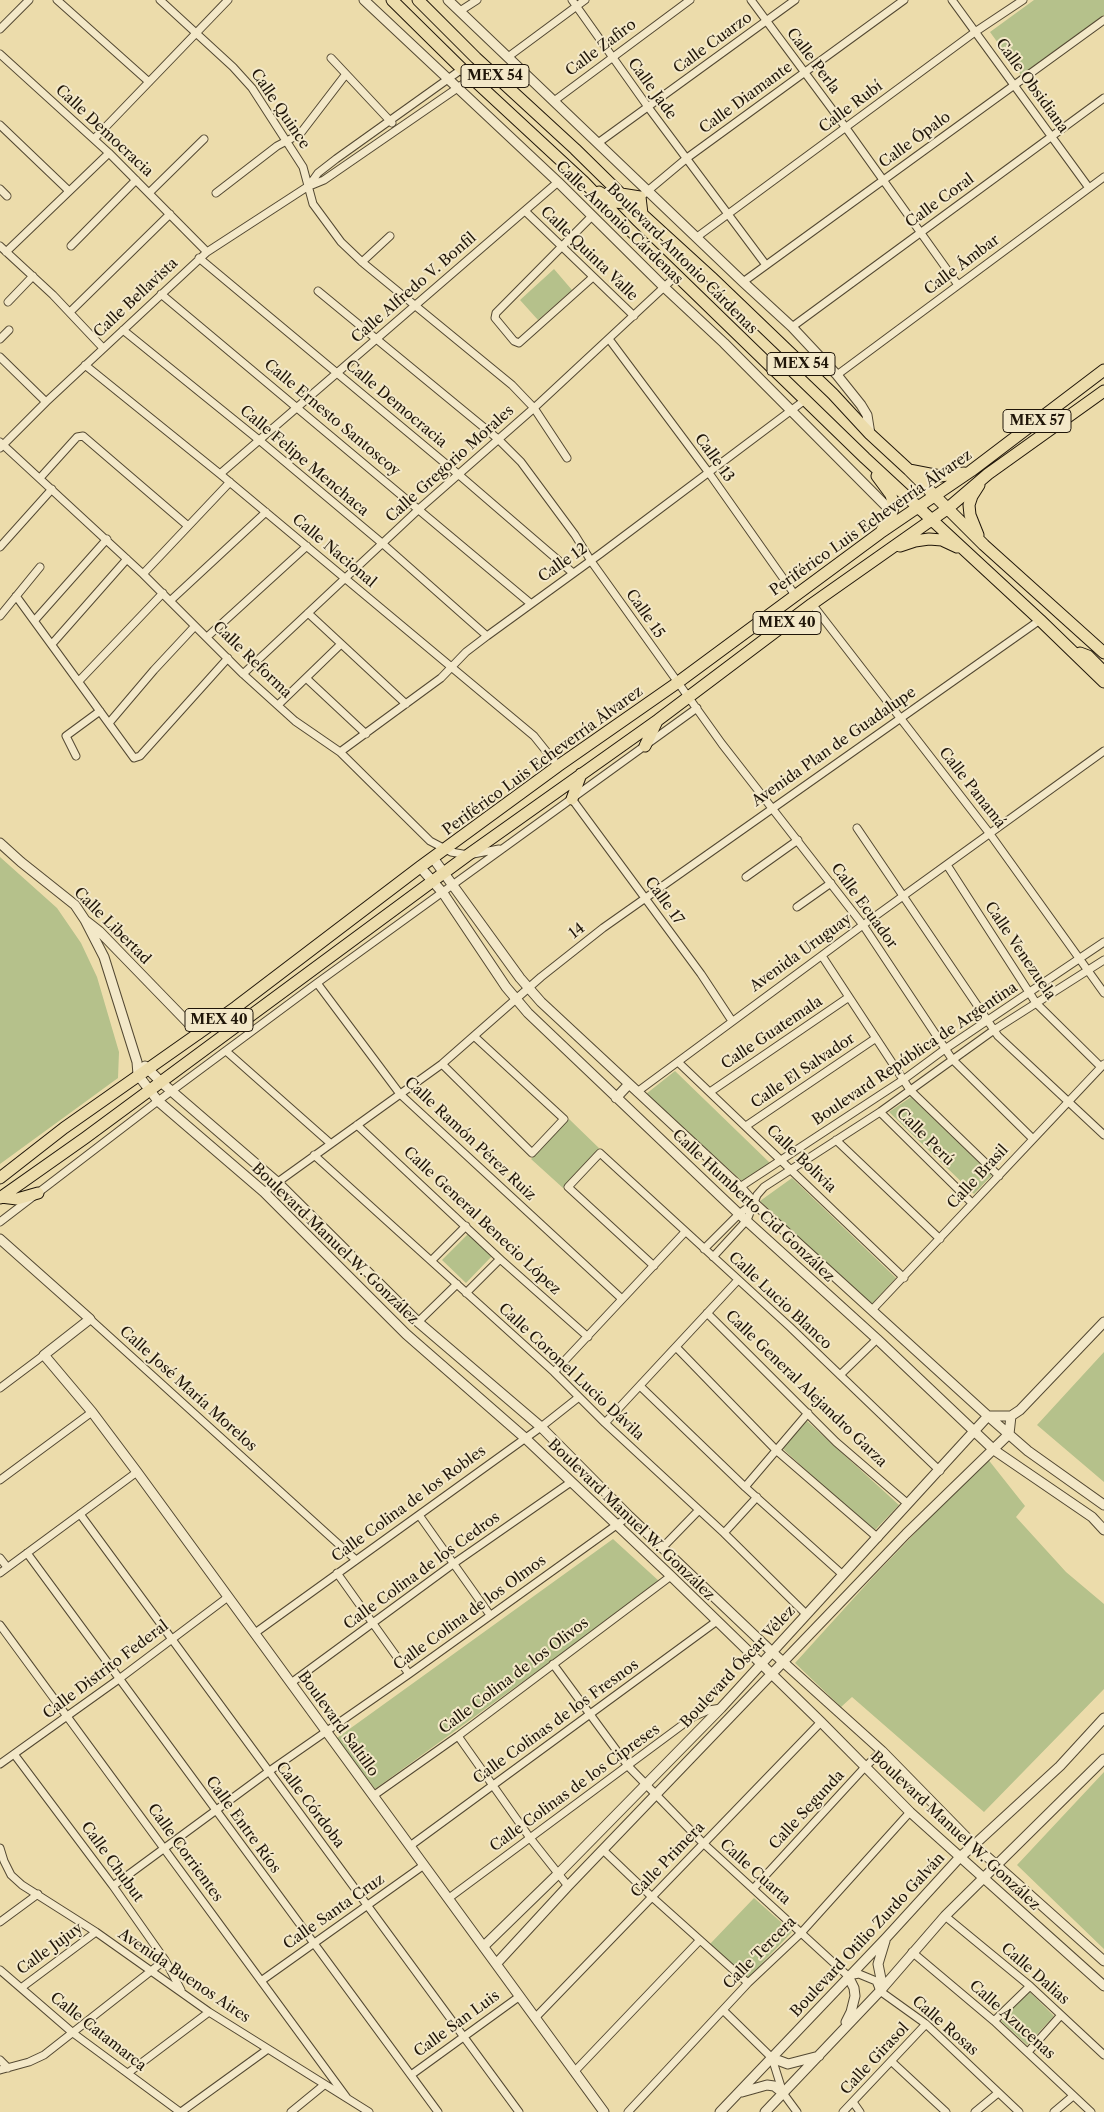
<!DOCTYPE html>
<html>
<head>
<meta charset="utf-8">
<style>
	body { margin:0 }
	canvas { display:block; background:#ecdcab }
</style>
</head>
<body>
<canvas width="1104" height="2112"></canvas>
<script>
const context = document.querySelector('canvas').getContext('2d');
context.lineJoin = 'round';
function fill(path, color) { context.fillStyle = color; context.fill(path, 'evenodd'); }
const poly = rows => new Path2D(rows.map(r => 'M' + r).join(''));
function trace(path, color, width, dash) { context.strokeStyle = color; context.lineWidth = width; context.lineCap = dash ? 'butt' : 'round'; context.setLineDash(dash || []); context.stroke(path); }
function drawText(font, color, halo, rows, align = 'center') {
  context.font = font + ' "Libre Caslon Text",serif'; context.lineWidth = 4; context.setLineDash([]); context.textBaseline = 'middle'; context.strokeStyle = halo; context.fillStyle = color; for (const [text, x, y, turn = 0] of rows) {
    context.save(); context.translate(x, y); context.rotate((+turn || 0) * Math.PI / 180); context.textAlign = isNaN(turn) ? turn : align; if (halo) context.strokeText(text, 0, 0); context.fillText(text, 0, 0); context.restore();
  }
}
fill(poly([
	[1034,0,1104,0,1104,15,1021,75,990,32],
	[554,269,572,290,538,320,520,300],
	[0,857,57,908,81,943,97,977,119,1052,118,1078,0,1164],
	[675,1071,770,1163,742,1181,646,1094],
	[911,1097,992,1175,974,1194,889,1112],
	[569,1119,600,1149,563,1188,531,1159],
	[792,1178,896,1278,871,1305,760,1201],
	[469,1233,493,1255,466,1283,442,1260],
	[1104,1352,1104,1482,1037,1425],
	[807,1421,899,1505,873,1532,782,1448],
	[987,1458,1025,1506,1016,1517,1066,1572,1104,1604,1104,1689,984,1812,852,1697,841,1707,795,1663,873,1577],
	[613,1539,660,1582,375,1789,337,1738],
	[1104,1772,1104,1949,1017,1865],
	[754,1898,792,1932,747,1979,710,1944],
	[1029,1991,1054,2016,1027,2045,1001,2021]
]), '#b5c18b');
const minor = poly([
	[57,0,149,82],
	[160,0,233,67,252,88,303,167,313,204,341,242,362,262,512,385,534,408,567,458],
	[572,0,648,107,766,265],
	[751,0,846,128,958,285],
	[952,0,1089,188],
	[460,11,477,0],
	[0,29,29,0],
	[0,54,109,153,207,252],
	[508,57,585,0],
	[331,58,392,123],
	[554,101,690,0],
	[0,125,69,191],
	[94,139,228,0],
	[598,143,795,0],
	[308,187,318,173,336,159,462,69],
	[0,189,7,196],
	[149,193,204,139],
	[216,193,277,146,300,134,346,74],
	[644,194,687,158,904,0],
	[525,211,634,316],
	[592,216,496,313,495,318,514,341,519,343,593,277],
	[697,237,975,32,1023,0],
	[0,246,53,295,103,348],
	[71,246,136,180],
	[6,252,109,153],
	[199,258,458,474,573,573],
	[362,262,390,236],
	[743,282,1104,20],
	[318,291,498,439,521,462,575,535,591,561,722,744,863,925,952,1059,1033,1139],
	[161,294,530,603],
	[8,302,33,276],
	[70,312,170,214],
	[792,327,1104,98],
	[123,330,259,440,383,544,487,636],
	[0,339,9,330],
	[609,339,709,473,795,595],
	[0,357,46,402],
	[85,365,220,474,534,736,558,766],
	[837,375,1104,177],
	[0,442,143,574,243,674,295,721,340,752,430,841,451,852,468,855,499,849],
	[0,448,46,402,207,252,307,187,324,180,472,78],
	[220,474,558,182],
	[40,478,77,437,83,436,188,526],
	[0,547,52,489],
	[143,574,230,482],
	[16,596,134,758,140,756,228,658],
	[170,601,266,512],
	[812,604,990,834,1104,993],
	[308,613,406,704],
	[0,616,40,567],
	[35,620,107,539],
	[207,637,307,546],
	[52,644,127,559],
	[243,674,419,509,534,408,676,276],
	[306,678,366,734],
	[79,681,163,593],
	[278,705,341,644],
	[109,723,154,670,195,626],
	[340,752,441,678,466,652,487,636,600,554,805,400],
	[76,756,66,736,100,711],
	[572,799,701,974,732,1021],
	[857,828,998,1036,1104,1135],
	[947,865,1036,1003,1101,1067],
	[746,877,798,840],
	[797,907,831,883],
	[822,956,910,1090,999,1176],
	[317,983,400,1094,622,1299],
	[226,1051,330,1143],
	[678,1062,904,1278],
	[442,1064,532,1153,564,1119,475,1037],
	[637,1092,863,925,1104,751],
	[710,1092,849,997],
	[880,1112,972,1203],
	[357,1125,500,1259,588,1337],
	[746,1126,876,1038],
	[836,1140,940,1239],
	[314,1155,554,1372,605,1423,724,1533,806,1614],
	[740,1187,903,1080,945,1049,1104,942],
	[264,1192,442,1064,541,977,603,928,1040,620],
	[0,1222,154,1104,317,983,697,708],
	[704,1249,739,1214,754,1203],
	[713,1257,747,1220,757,1195,764,1187,880,1112,994,1030,1104,960],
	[432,1260,466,1226],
	[654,1266,568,1187,600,1153,790,1327,940,1471],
	[466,1293,500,1259],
	[872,1310,1104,1064],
	[707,1313,836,1442,908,1504],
	[90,1319,356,1560],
	[418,1322,457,1284],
	[676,1347,776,1450,878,1538],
	[554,1372,685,1232],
	[840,1375,873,1343],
	[640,1386,745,1487,843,1575],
	[0,1388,44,1355],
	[605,1423,738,1280],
	[0,1480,92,1412],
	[745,1487,808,1413],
	[80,1514,519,2112],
	[419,1515,490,1615],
	[724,1533,757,1497],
	[662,1548,699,1510],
	[27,1553,438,2112],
	[0,1558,7,1567],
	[0,1573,137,1472],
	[337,1573,409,1674],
	[0,1625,347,2098],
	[255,1633,541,1427,579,1397],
	[553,1664,628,1766,703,1843,848,1976,859,1974,876,1981,880,1991,926,2024,1019,2112],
	[291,1683,453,1564,571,1482],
	[458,1736,530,1838,568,1886],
	[14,1754,113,1886,165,1960,181,1990],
	[0,1764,119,1679,228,1597],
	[373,1796,458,1736,671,1576],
	[410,1846,717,1621],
	[0,1848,4,1861,11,1875,22,1885,96,1932,209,2012,369,2112],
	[603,1850,652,1897,748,1983],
	[113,1886,268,1772,409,1674,629,1516],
	[753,1889,865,1767,882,1751],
	[449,1898,693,1717,709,1710,721,1708],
	[945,1916,1030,1986,1104,2055],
	[0,1922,38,1894],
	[912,1952,994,2021,1091,2112],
	[0,1970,73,2033,180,2112],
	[261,1981,424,1865],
	[21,1988,96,1932],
	[724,2011,772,2058,783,2093,797,2112],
	[535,2018,821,1722],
	[994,2021,1030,1986],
	[1028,2052,1061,2015],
	[0,2060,8,2068],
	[891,2061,946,2112],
	[0,2070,29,2062,44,2055,165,1960],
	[575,2071,700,1940],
	[128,2073,209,2012],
	[411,2075,520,1996],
	[853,2102,860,2112],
	[181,2112,268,2049],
	[291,2112,324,2085],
	[628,2112,748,1983,801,1933,910,1812],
	[843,2112,926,2024],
	[975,2112,998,2093],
	[1054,2112,1073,2096]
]);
const tertiary = poly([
	[364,0,558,182,665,288,724,343,892,512],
	[448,0,743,282,792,327,837,375,861,405,867,415,870,434],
	[0,843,21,862,75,905,85,920,99,931,199,1034],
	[433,858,520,978,541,1002,740,1187,754,1203,988,1416,1028,1451,1104,1505],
	[420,867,443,893,506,987,528,1013,739,1214,877,1339,994,1450,1092,1517,1104,1530],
	[85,920,104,957,137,1062,138,1075,158,1101,264,1192,406,1334,525,1438,671,1576,821,1722,910,1812,1104,1986],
	[145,1066,161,1082,277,1182,418,1322,541,1427,629,1516,772,1652,882,1751,974,1845,1104,1961],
	[616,1098,629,1084],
	[0,1239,90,1319,44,1355,92,1412,137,1472,604,2112],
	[484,1946,558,1874,721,1708,988,1416,1011,1416,1020,1410,1104,1322],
	[497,1963,568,1886,906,1534,1009,1434,1011,1416],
	[880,1991,881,1979,878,1964,885,1941],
	[846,2022,851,2012,855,1996,854,1988,848,1976],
	[772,2058,788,2064,819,2056],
	[742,2092,767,2085,774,2086,783,2093],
	[720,2112,886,1938,960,1857,974,1845,1060,1766,1104,1718],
	[765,2112,880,1991,945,1916,1104,1759]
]);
const primary = poly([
	[392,0,462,69,584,182,630,230,865,458,1040,620,1104,682],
	[418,0,476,58,575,149,631,204,711,277,833,394,870,434,909,470,984,545,1104,653],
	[599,192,616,202,631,204],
	[621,194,640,197,642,214],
	[909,470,940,476,964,473],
	[877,476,891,495,893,503,892,512,882,530],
	[978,535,970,515,969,505,972,496,979,485],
	[900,546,915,541,929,539,942,540,957,547],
	[1080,653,1088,656,1104,672],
	[645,746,657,721],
	[572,799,581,774],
	[0,1178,64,1128,236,1007,420,867,558,766,677,683,880,533,971,471,1104,370],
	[1,1197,17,1199,38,1193],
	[0,1198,85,1138,468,855,658,720,812,604,947,509,988,474,1104,391]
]);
trace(minor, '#534832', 9);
trace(tertiary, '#534832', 11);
trace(primary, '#201609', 13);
trace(minor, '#f3e8c8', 7);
trace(tertiary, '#f3e8c8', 9);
trace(primary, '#ecdcab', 11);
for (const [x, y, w] of [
	[495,76,68],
	[801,364,68],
	[1037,421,68],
	[787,623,68],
	[219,1020,68]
]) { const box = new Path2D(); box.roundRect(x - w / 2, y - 11.5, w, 23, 4); context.fillStyle = '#f3e8c8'; context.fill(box); trace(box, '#201609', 1); }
drawText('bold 14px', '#201609', null, [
	["MEX 54",495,76],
	["MEX 54",801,364],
	["MEX 57",1037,421],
	["MEX 40",787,623],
	["MEX 40",219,1020]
]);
drawText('15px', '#201609', '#f3e8c8', [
	["Calle Cuarzo",713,43,-36],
	["Calle Zafiro",601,48,-37],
	["Calle Perla",813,61,53],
	["Calle Obsidiana",1032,86,54],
	["Calle Jade",652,89,54],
	["Calle Diamante",746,98,-36],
	["Calle Rubí",851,107,-37],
	["Calle Quince",280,109,56],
	["Calle Democracia",104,131,43],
	["Calle Ópalo",915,140,-36],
	["Calle Coral",940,201,-36],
	["Calle Antonio Cárdenas",619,223,44],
	["Calle Quinta Valle",589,254,44],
	["Boulevard Antonio Cárdenas",682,259,45],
	["Calle Ámbar",962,265,-37],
	["Calle Alfredo V. Bonfil",414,288,-41],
	["Calle Bellavista",136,298,-43],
	["Calle Democracia",396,404,40],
	["Calle Ernesto Santoscoy",332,418,40],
	["Calle 13",714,458,54],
	["Calle Felipe Menchaca",304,461,40],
	["Calle Gregorio Morales",450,464,-42],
	["Periférico Luis Echeverría Álvarez",871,523,-35],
	["Calle Nacional",334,551,40],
	["Calle 12",563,563,-35],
	["Calle 15",645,614,55],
	["Calle Reforma",252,660,44],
	["Avenida Plan de Guadalupe",834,747,-35],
	["Periférico Luis Echeverría Álvarez",543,761,-36],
	["Calle Panamá",972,788,52],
	["Calle 17",664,901,54],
	["Calle Ecuador",864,906,54],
	["Calle Libertad",112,926,45],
	["14",577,931,-38],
	["Calle Venezuela",1020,951,56],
	["Avenida Uruguay",801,953,-36],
	["Calle Guatemala",772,1033,-34],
	["Boulevard República de Argentina",915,1054,-34],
	["Calle El Salvador",803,1071,-34],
	["Calle Perú",925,1137,45],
	["Calle Ramón Pérez Ruiz",470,1139,43],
	["Calle Bolivia",801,1159,44],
	["Calle Brasil",978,1177,-47],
	["Calle Humberto Cid González",753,1206,43],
	["Calle General Benecio López",482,1221,43],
	["Boulevard Manuel W. González",335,1244,44],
	["Calle Lucio Blanco",780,1301,43],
	["Calle Coronel Lucio Dávila",571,1372,43],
	["Calle José María Morelos",188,1389,42],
	["Calle General Alejandro Garza",806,1389,44],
	["Calle Colina de los Robles",409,1504,-36],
	["Boulevard Manuel W. González",631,1520,44],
	["Calle Colina de los Cedros",422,1571,-36],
	["Calle Colina de los Olmos",470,1613,-36],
	["Boulevard Óscar Vélez",738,1667,-47],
	["Calle Distrito Federal",106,1670,-37],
	["Calle Colina de los Olivos",514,1676,-37],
	["Calle Colinas de los Fresnos",556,1722,-36],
	["Boulevard Saltillo",338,1724,54],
	["Calle Colinas de los Cipreses",575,1788,-36],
	["Calle Córdoba",310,1805,53],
	["Calle Segunda",807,1810,-47],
	["Calle Entre Ríos",243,1825,54],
	["Boulevard Manuel W. González",955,1831,43],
	["Calle Corrientes",185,1853,54],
	["Calle Primera",668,1860,-46],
	["Calle Chubut",112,1862,54],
	["Calle Cuarta",755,1872,42],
	["Calle Santa Cruz",334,1912,-35],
	["Boulevard Otilio Zurdo Galván",868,1935,-47],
	["Calle Jujuy",50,1949,-36],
	["Calle Tercera",760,1953,-45],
	["Calle Dalias",1035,1974,41],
	["Avenida Buenos Aires",184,1976,34],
	["Calle Azucenas",1012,2020,42],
	["Calle San Luis",457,2024,-36],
	["Calle Rosas",945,2026,41],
	["Calle Catamarca",98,2032,38],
	["Calle Girasol",875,2059,-47]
]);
</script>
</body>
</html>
